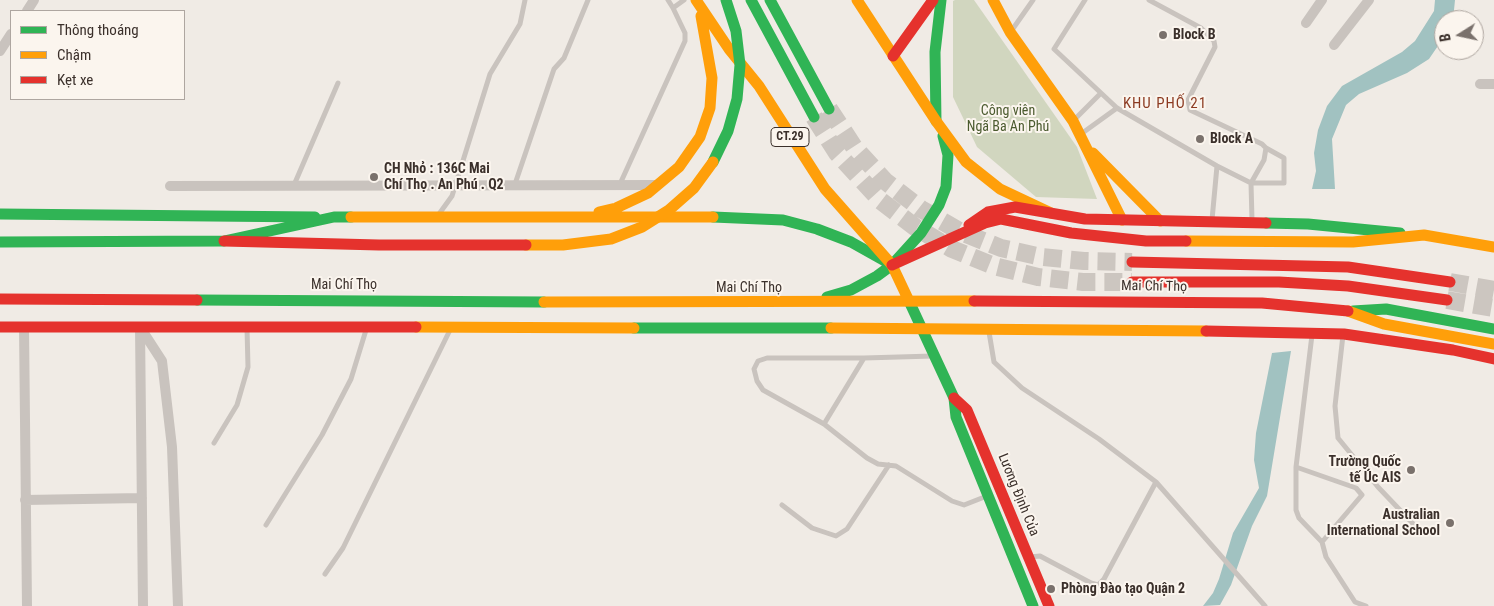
<!DOCTYPE html>
<html>
<head>
<meta charset="utf-8">
<style>
	body { margin:0 }
	#map { position:relative; width:1494px; height:606px; overflow:hidden; background:#f0ebe5; font-family:"Roboto Condensed",sans-serif }
	canvas { display:block }
	.legend { position:absolute; left:10px; top:10px; width:175px; height:90px; box-sizing:border-box; background:#fbf5ee; border:1px solid #aea6a0; margin:0; padding:6px 9px; list-style:none; font-size:15px; color:#3b302b }
	.legend li { display:flex; align-items:center; gap:10px; height:25px }
	.legend b { width:25px; border:1px solid #aea6a0 }
	.north { position:absolute; left:1434px; top:10px; width:50px; height:50px; box-sizing:border-box; background:#fbf5ee; border:1px solid #aea6a0; border-radius:50%; rotate:260deg; font-size:14px; font-weight:700; line-height:20px; text-align:center; color:#3b302b }
	.north::after { content:''; display:block; margin:auto; width:18px; height:22px; background:#7a716c; clip-path:polygon(50% 0,100% 100%,50% 72%,0 100%) }
</style>
</head>
<body>
<div id="map">
<canvas width="1494" height="606"></canvas>
<ul class="legend">
<li><b style="height:6px;background:#30b455"></b>Thông thoáng</li>
<li><b style="height:6px;background:#ff9f0a"></b>Chậm</li>
<li><b style="height:6px;background:#e5322d"></b>Kẹt xe</li>
</ul>
<div class="north">B</div>
</div>
<script>
const context = document.querySelector('canvas').getContext('2d');
context.lineJoin = 'round';
function fill(path, color) { context.fillStyle = color; context.fill(path, 'evenodd'); }
const poly = rows => new Path2D(rows.map(r => 'M' + r).join(''));
function trace(path, color, width, dash) { context.strokeStyle = color; context.lineWidth = width; context.lineCap = dash ? 'butt' : 'round'; context.setLineDash(dash || []); context.stroke(path); }
function drawText(font, color, halo, rows, align = 'center') {
  context.font = font + ' "Roboto Condensed",sans-serif'; context.lineWidth = 4; context.setLineDash([]); context.textBaseline = 'middle'; context.strokeStyle = halo; context.fillStyle = color; for (const [text, x, y, turn = 0] of rows) {
    context.save(); context.translate(x, y); context.rotate((+turn || 0) * Math.PI / 180); context.textAlign = isNaN(turn) ? turn : align; if (halo) context.strokeText(text, 0, 0); context.fillText(text, 0, 0); context.restore();
  }
}
fill(poly([
	[955,0,974,0,1077,147,1097,199,1036,197,977,147,953,97,953,1]
]), '#d1d6bf');
fill(poly([
	[1435,0,1455,0,1453,20,1444,20,1444,37,1429,59,1407,73,1359,94,1346,105,1332,139,1335,189,1312,189,1316,171,1314,153,1318,130,1327,106,1342,86,1402,52,1415,41,1434,11],
	[1291,351,1267,496,1252,526,1231,585,1220,605,1203,606,1213,593,1219,579,1233,533,1259,488,1254,460,1256,433,1272,353]
]), '#a1c2c1');
trace(poly([
	[829,109,854,147,885,181,921,209,961,232,1001,248,1042,257,1084,261,1132,262],
	[814,117,837,153,881,201,915,227,952,249,994,266,1038,277,1083,282,1132,282],
	[1450,282,1494,290],
	[1447,300,1494,308]
]), '#ccc6c0', 18, [18, 9]);
trace(poly([
	[668,0,673,8,684,0],
	[1085,0,1054,49,1117,108,1217,166,1251,183,1284,183,1284,158,1266,148],
	[1149,0,1201,28,1214,41,1215,47,1188,100,1190,110,1262,144,1266,148,1264,160,1251,183,1252,220],
	[1012,30,1033,0],
	[1074,120,1100,94],
	[1081,134,1117,108],
	[515,184,554,69,564,58,588,0],
	[620,184,685,41,685,33,673,8],
	[294,185,338,83],
	[439,214,452,196,490,74,520,24,525,0],
	[1212,220,1217,166],
	[989,332,994,362,1022,388,1099,439,1156,482,1265,606],
	[1312,335,1296,467,1356,488,1362,495,1322,542,1326,557,1355,602,1366,606],
	[1343,335,1335,406,1338,438,1378,487,1419,530],
	[864,358,767,358,758,361,754,369,757,381,763,390,824,424,867,458,878,464,896,466,952,501,964,505,987,496],
	[824,424,864,358,933,356],
	[214,443,237,405,248,367,247,328],
	[1296,467,1296,510,1299,518,1322,542],
	[782,505,812,528,836,536,847,529,889,465],
	[266,525,322,435,351,379,366,330],
	[1030,557,1040,556,1091,583,1098,585,1104,579,1156,482],
	[325,574,343,548,450,330]
]), '#c9c3be', 5);
trace(poly([
	[27,11,34,0],
	[1306,23,1322,0],
	[1334,45,1369,0],
	[0,51,11,34],
	[1480,84,1494,84],
	[170,186,657,185],
	[24,327,27,606],
	[140,327,162,361,172,447,178,606],
	[140,327,143,606],
	[25,500,142,498]
]), '#c9c3be', 10);
trace(poly([
	[751,0,814,117],
	[770,0,829,109],
	[936,121,935,52,941,0],
	[0,214,315,217],
	[713,217,783,220,817,229,851,242,892,265],
	[1266,223,1308,224,1400,233],
	[0,242,224,241,334,217,351,217],
	[827,297,851,290,877,276,892,265,921,233,939,205,946,187,948,155,943,136],
	[197,300,544,302],
	[909,301,954,398,956,417,1033,606],
	[1353,311,1386,309,1494,329],
	[634,328,831,328]
]), '#30b455', 11);
trace(poly([
	[696,0,729,49,759,86,825,189,892,265,909,301],
	[857,0,936,121,966,162,1000,189,1051,213],
	[993,0,1010,32,1073,121,1122,220],
	[1093,153,1160,221],
	[599,212,616,208,648,193,679,167,700,137,710,108,712,78,701,16],
	[351,217,713,217],
	[1186,241,1353,242,1424,235,1494,247],
	[544,302,974,301],
	[1348,311,1384,324,1494,344],
	[416,327,634,328],
	[831,328,1206,331]
]), '#ff9f0a', 11);
trace(poly([
	[893,56,933,0],
	[969,225,988,212,1015,207,1085,219,1266,223],
	[1132,262,1348,267,1450,282],
	[892,265,985,223,1001,219,1071,233,1146,241,1186,241],
	[1132,282,1279,282,1348,286,1447,300],
	[0,299,197,300],
	[974,301,1262,303,1348,311],
	[0,327,416,327],
	[1206,331,1344,334,1453,350,1494,359],
	[954,398,967,410,1049,606]
]), '#e5322d', 11);
trace(poly([
	[713,162,728,131,737,99,740,65,736,31,726,0]
]), '#30b455', 11);
trace(poly([
	[526,245,563,245,611,239,642,227,669,210,694,188,713,162]
]), '#ff9f0a', 11);
trace(poly([
	[224,241,379,245,526,245]
]), '#e5322d', 11);
for (const [x, y, r, color] of [
	[1163,35,5,"#7a716c"],
	[1200,139,5,"#7a716c"],
	[374,177,5,"#7a716c"],
	[1411,470,5,"#7a716c"],
	[1450,523,5,"#7a716c"],
	[1051,589,5,"#7a716c"]
]) { const dot = new Path2D(); dot.arc(x, y, r, 0, 2 * Math.PI); context.fillStyle = color; context.fill(dot); trace(dot, '#fbf5ee', 2); }
for (const [x, y, w] of [
	[790,137,38]
]) { const box = new Path2D(); box.roundRect(x - w / 2, y - 9.5, w, 19, 4); context.fillStyle = '#fbf5ee'; context.fill(box); trace(box, '#3b302b', 1); }
drawText('bold 12px', '#3b302b', null, [
	["CT.29",790,137]
]);
drawText('bold 14px', '#3b302b', '#fbf5ee', [
	["Block B",1173,35],
	["Block A",1210,139],
	["CH Nhỏ : 136C Mai",384,169],
	["Chí Thọ . An Phú . Q2",384,185],
	["Trường Quốc",1401,462,"right"],
	["tế Úc AIS",1401,478,"right"],
	["Australian",1440,515,"right"],
	["International School",1440,531,"right"],
	["Phòng Đào tạo Quận 2",1061,589]
], 'left');
drawText('14px', '#4a5a2e', '#fbf5ee', [
	["Công viên",1008,111],
	["Ngã Ba An Phú",1008,127]
]);
drawText('14px', '#3b302b', '#fbf5ee', [
	["Mai Chí Thọ",344,285],
	["Mai Chí Thọ",1154,287,1],
	["Mai Chí Thọ",749,288],
	["Lương Định Của",1018,495,68]
]);
context.letterSpacing = '1px';
drawText('15px', '#8c3b22', '#fbf5ee', [
	["KHU PHỐ 21",1165,104]
]);
context.letterSpacing = '0px';
</script>
</body>
</html>
